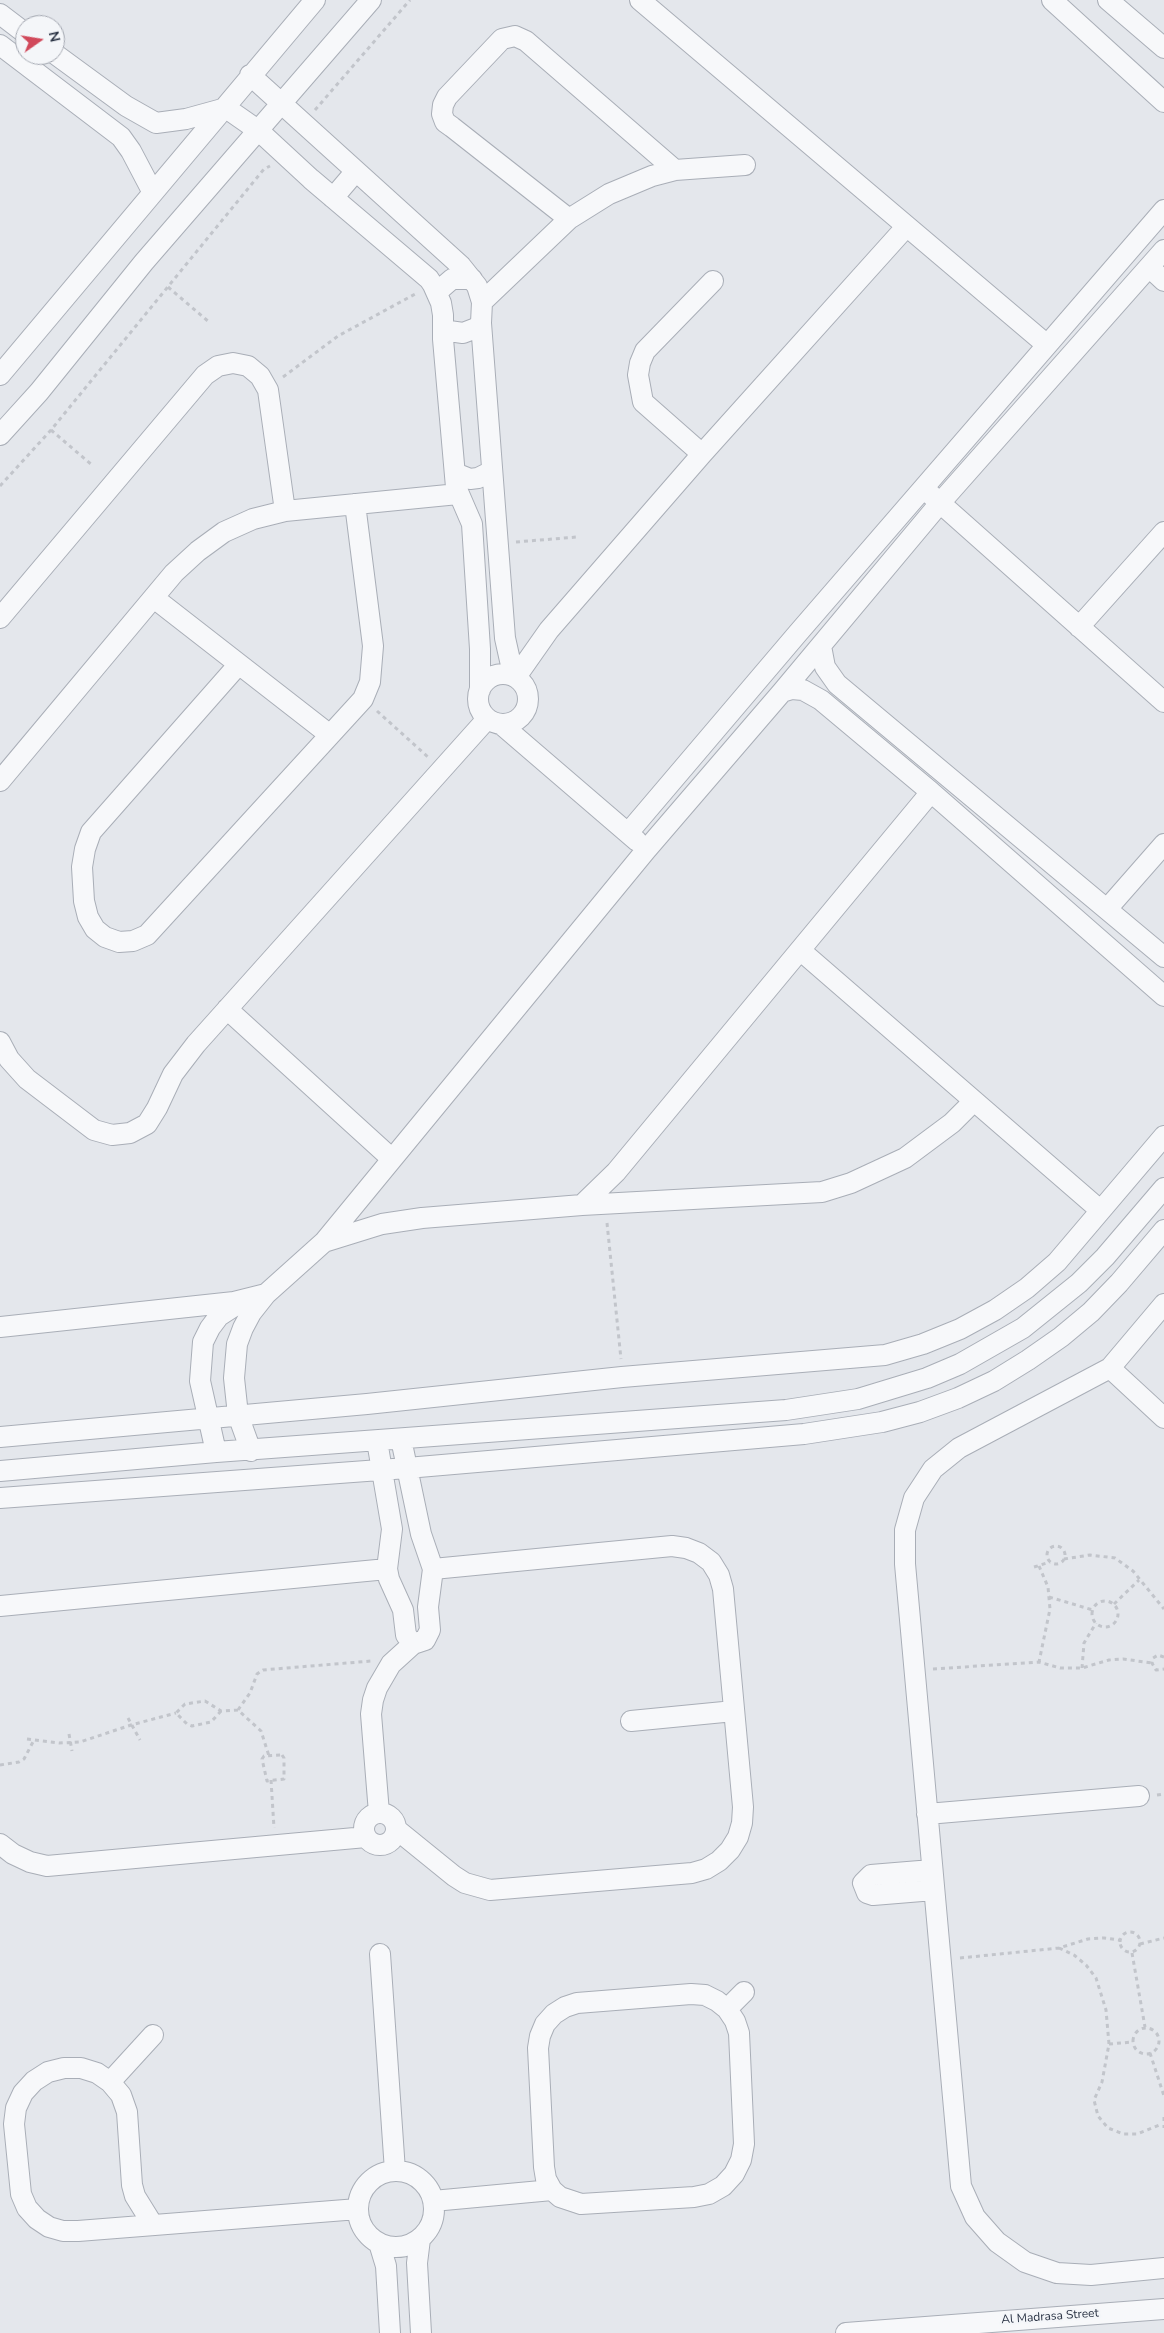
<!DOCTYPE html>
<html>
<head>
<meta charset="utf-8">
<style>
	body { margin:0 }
	#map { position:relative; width:1164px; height:2333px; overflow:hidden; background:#e4e7ec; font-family:"Nunito Sans",sans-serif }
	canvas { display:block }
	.north { position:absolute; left:15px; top:15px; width:50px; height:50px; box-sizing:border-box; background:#f4f6f9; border:1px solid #a4a8b1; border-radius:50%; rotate:77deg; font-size:14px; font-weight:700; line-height:20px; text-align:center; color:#2b3445 }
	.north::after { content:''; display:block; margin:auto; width:18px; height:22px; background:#d1495b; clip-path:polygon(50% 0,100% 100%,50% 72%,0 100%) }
</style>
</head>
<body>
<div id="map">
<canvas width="1164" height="2333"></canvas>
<div class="north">N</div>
</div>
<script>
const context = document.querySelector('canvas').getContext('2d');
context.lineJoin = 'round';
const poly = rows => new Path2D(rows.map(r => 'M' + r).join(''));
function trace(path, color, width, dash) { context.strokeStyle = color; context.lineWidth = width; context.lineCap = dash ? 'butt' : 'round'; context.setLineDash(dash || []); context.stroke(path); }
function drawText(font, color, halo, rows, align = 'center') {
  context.font = font + ' "Nunito Sans",sans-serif'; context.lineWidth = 4.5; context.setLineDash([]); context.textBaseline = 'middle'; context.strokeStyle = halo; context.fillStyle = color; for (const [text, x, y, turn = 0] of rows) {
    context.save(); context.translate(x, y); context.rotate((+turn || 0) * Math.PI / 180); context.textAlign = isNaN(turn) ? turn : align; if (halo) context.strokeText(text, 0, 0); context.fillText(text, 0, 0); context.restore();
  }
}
const minor = poly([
	[640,0,1047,345],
	[1052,0,1164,102],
	[1108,0,1164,48],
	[0,14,25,33],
	[0,45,121,137,131,151,152,191],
	[55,54,126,106,156,123,186,119,226,108,259,131,311,179,429,279,433,285,441,303,443,315,443,339,456,487,472,524,480,649,480,690],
	[250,75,461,266,477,286,482,302,481,323,505,638,513,674],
	[333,198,356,171],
	[569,219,452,127,445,122,442,114,443,105,447,97,502,39,515,36,526,41,675,170],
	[1149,267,1164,281],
	[437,292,452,279,472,279],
	[482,302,569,219,609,194,652,176,675,170,745,165],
	[443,327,449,331,463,333,476,328,481,323],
	[0,375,315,0],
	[0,435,39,392,144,262,371,0],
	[702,454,643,402,638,375,640,363,645,351,713,281],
	[455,473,470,479,478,478,492,471],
	[930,494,1164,702],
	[154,598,330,735],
	[0,618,205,375,218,366,233,363,248,366,260,376,268,390,285,511],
	[1079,627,1164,532],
	[821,646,825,667,837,684,1164,957],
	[239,664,91,832,85,849,82,867,84,901,88,917,95,929,105,937,119,942,133,941,147,935,363,699,370,682,373,646,355,504],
	'478 699a25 25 0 1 1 50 0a25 25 0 1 1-50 0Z',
	[516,677,549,630,702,454,906,227],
	[782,692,792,689,803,690,821,700,931,792,1164,996],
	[502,725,637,841],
	[0,781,174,573,198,551,224,532,253,519,285,511,458,494],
	[628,833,798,633,1164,210],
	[1107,909,1164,844],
	[800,950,1100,1210],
	[227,1009,392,1159],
	[0,1042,9,1059,27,1079,94,1130,112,1135,130,1133,147,1124,157,1108,173,1074,196,1044,487,719],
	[582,1205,616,1172,931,792],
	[324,1242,382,1224,422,1218,582,1205,822,1192,851,1183,905,1158,952,1123,973,1102],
	[1164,1304,1110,1368,959,1448,933,1469,914,1498,905,1530,905,1564,961,2186,975,2217,997,2242,1025,2262,1057,2273,1091,2275,1164,2268],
	[0,1327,234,1302,266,1294],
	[1110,1368,1164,1418],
	[0,1437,367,1404,622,1377,885,1355,923,1344,960,1329,995,1310,1027,1288,1057,1262,1164,1136],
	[377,1441,392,1529,387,1569,389,1579,403,1610,406,1635,413,1644],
	[251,1451,238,1415,234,1378,237,1344,243,1328,251,1313,266,1294,324,1242,647,849,782,692,940,503,1164,250],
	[216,1452,200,1381,203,1342,210,1328,219,1316,239,1303],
	[0,1471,216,1452,786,1410,858,1399,927,1378,960,1364,1023,1328,1079,1283,1105,1257,1164,1188],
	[0,1498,407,1468,804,1434,882,1422,920,1412,958,1398,994,1381,1028,1360,1061,1337,1091,1312,1119,1283,1164,1230],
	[0,1606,387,1569],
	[631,1721,734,1711],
	[379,1813,371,1714,373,1700,377,1688,391,1664,413,1644,425,1640,430,1630,428,1607,433,1569,421,1534,401,1439],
	'364 1829a16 16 0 1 1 32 0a16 16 0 1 1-32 0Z',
	[927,1814,1139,1796],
	[396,1829,454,1876,465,1883,490,1890,692,1873,706,1869,719,1861,730,1850,738,1837,742,1823,743,1807,723,1589,719,1575,711,1562,699,1553,686,1548,672,1546,433,1569],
	[0,1844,13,1854,30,1862,47,1866,366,1837],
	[932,1870,871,1875,863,1883,867,1893,873,1895,934,1890],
	[380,1954,395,2171],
	[691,1994,705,1995,717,2001,727,2009,735,2021,739,2033,744,2144,741,2160,734,2174,723,2186,709,2194,694,2197,581,2204,560,2197,552,2190,546,2179,544,2167,538,2048,540,2036,545,2024,554,2014,565,2007,577,2003,691,1994],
	[727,2009,744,1992],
	[110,2082,153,2035],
	'358 2209a38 38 0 1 1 76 0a38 38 0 1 1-76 0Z',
	[433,2201,552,2190],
	[153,2225,135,2196,132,2185,127,2112,121,2095,110,2082,97,2073,81,2068,64,2068,48,2072,34,2081,23,2093,16,2108,14,2124,21,2194,27,2208,37,2219,49,2227,63,2231,78,2231,358,2209],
	[420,2239,417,2263,421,2333],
	[379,2243,386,2266,390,2333],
	[846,2333,1164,2309]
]);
trace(minor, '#a9aeb7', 22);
trace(poly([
	[315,110,410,0],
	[168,287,209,322],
	[283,377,338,336,417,293],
	[51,430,92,465],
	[0,486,51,430,264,169,270,166],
	[516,542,577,537],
	[377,711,428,757],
	[607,1223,621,1359],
	'1047 1555a9 9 0 1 1 18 0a9 9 0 1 1-18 0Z',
	[1064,1559,1090,1555,1115,1558,1133,1571,1164,1609],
	[1039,1566,1048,1587,1050,1609,1039,1662],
	[1034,1567,1050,1562],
	[1049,1597,1093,1610],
	'1092 1614a13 13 0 1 1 26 0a13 13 0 1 1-26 0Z',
	[1114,1604,1139,1580],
	[1164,1657,1158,1655,1153,1658,1152,1663,1156,1670,1164,1669],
	[1082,1668,1084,1643,1096,1623],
	[933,1669,1039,1662,1060,1668,1082,1668,1109,1660,1123,1659,1152,1663],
	[238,1710,250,1693,257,1674,263,1670,371,1661],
	[221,1711,211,1722,192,1726,187,1724,176,1713,185,1704,205,1701,221,1711,238,1710,261,1731,269,1756],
	[128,1718,140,1740],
	[69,1734,72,1751],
	[27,1739,59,1743,80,1742,131,1725,176,1713],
	[282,1755,284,1758,284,1779,267,1781,262,1759,264,1756,282,1755],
	[0,1765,19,1762,24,1759,34,1740],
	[271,1780,274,1828],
	[1157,1795,1164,1794],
	'1120 1942a10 10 0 1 1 20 0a10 10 0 1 1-20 0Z',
	[1140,1944,1164,1938],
	[1059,1948,1074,1955,1086,1965,1096,1978,1106,2010,1109,2044,1102,2082,1094,2100,1098,2116,1108,2128,1123,2134,1137,2134,1162,2124],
	[1132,1953,1145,2027],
	[960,1958,1059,1948,1088,1939,1104,1938,1119,1940],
	'1133 2041a13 13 0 1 1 26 0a13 13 0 1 1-26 0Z',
	[1109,2044,1133,2042],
	[1150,2053,1164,2096],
	[1164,2117,1164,2128]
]), '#c2c5cb', 3, [4, 4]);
trace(minor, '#f7f8fa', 20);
drawText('12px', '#2b3445', '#f4f6f9', [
	["Al Madrasa Street",1050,2317,-4]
]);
</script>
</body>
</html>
